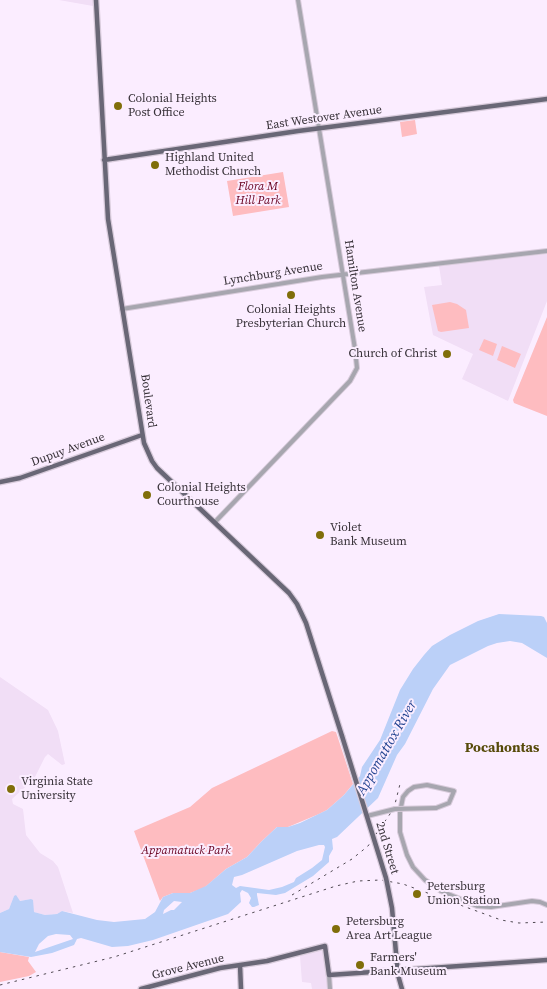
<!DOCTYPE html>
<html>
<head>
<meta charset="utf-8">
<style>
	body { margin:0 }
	canvas { display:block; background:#fbedff }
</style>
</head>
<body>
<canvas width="547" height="989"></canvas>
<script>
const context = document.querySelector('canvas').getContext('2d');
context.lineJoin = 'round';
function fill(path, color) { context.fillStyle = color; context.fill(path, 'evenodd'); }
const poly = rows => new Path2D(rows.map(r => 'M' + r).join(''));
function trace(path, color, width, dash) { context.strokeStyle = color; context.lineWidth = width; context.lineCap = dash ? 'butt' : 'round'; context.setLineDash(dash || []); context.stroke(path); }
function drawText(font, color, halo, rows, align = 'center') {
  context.font = font + ' "Source Serif 4",serif'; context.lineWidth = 4; context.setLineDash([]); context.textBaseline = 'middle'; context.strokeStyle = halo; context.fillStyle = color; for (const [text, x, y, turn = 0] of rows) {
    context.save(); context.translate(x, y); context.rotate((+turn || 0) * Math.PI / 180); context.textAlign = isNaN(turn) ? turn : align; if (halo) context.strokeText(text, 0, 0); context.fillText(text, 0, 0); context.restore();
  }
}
fill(poly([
	[59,0,93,0,93,6],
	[547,254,547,301,508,401,462,379,473,354,433,335,424,287,442,285,439,266],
	[0,677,48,710,58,731,65,764,62,765,48,754,45,757,34,779,12,799,13,804,23,809,26,835,40,853,53,861,58,867,73,913,62,911,57,914,45,915,34,912,31,899,20,901,14,896,9,909,0,913],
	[321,950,324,953,328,989,312,989,311,983,302,982,300,956]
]), '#f1def6');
fill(poly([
	[415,120,417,134,402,137,400,122],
	[283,172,289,207,233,216,227,181],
	[450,302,457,304,466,310,469,328,441,332,438,331,432,305],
	[547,317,547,416,514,403,513,400],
	[484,339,497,344,493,356,479,350],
	[502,346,521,354,515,368,497,360],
	[332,731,336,732,353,784,344,795,327,810,319,814,288,827,277,827,262,841,247,857,226,869,204,888,190,893,173,893,163,897,160,901,134,831,190,807,212,788],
	[0,952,29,957,28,961,36,972,29,976,0,982]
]), '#febcc0');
fill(poly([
	[499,614,541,616,544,617,547,623,547,658,522,643,510,641,497,643,488,646,450,665,433,689,405,744,397,755,378,798,337,837,332,839,333,849,329,856,329,862,313,876,285,893,276,895,257,893,257,895,259,905,254,907,252,907,249,903,251,898,248,893,242,890,240,893,241,902,228,914,153,940,128,946,112,947,81,938,77,939,74,945,52,953,31,957,0,952,0,913,9,909,14,896,16,895,20,901,31,899,33,900,34,912,45,915,57,914,62,911,97,920,114,922,145,919,155,912,163,897,173,893,190,893,206,886,226,869,247,857,262,841,277,827,288,827,300,823,327,810,344,795,360,776,362,767,380,740,400,690,413,669,424,655,432,646,450,635,478,621],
	[319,845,324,845,325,847,322,860,312,868,296,878,294,882,282,887,269,890,240,886,236,888,232,885,234,877,242,875,297,851],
	[174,901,182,902,174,910,171,910,163,914,164,910],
	[56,934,70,935,73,939,35,952,39,944,48,936]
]), '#bbd0f8');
const minor = poly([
	[122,309,322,277,547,251],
	[215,522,350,381,357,368,355,349,298,0],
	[436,808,449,803,454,791,427,785,414,787,408,791,403,797,400,812,400,832,407,855,413,867,425,880,441,891,477,906,491,907,532,901,540,902,547,905],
	[329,975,330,989]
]);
const major = poly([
	[96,0,108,219,144,443,152,461,157,468,289,593,297,604,306,623,342,736],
	[104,160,298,131,547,99],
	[0,482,20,478,142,435],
	[396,953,398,975,402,989],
	[240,965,241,989],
	[141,989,220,968,267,961,325,946,329,975,547,960]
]);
trace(minor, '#d8cbdb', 6);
trace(major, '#d8cbdb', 7);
trace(minor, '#a7a6af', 4);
trace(major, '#696776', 4.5);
trace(poly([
	[292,895,352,859,368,846,390,814,395,804,400,784],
	[0,985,114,957,336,886,358,881,381,880,403,884,501,920,519,923,547,922]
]), '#504952', 1, [2.5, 5]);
const minorBridge = poly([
	[367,816,395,809,436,808]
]);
const majorBridge = poly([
	[342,736,386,878,392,908,396,953]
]);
trace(minorBridge, '#d8cbdb', 6, []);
trace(majorBridge, '#d8cbdb', 7, []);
trace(minorBridge, '#a7a6af', 4);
trace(majorBridge, '#696776', 4.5);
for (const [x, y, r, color] of [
	[118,106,5,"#806e0a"],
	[155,165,5,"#806e0a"],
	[291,295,5,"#806e0a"],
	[447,354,5,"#806e0a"],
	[147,495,5,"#806e0a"],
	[320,535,5,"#806e0a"],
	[11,789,5,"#806e0a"],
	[417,894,5,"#806e0a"],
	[336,929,5,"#806e0a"],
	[360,965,5,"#806e0a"]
]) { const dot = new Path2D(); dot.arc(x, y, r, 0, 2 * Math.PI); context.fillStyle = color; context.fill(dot); trace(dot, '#fbedff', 2); }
drawText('12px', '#383239', '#fbedff', [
	["Colonial Heights",128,99],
	["Post Office",128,113],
	["Highland United",165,158],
	["Methodist Church",165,172],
	["Colonial Heights",291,310,"center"],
	["Presbyterian Church",291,324,"center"],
	["Church of Christ",437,354,"right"],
	["Colonial Heights",157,488],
	["Courthouse",157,502],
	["Violet",330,528],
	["Bank Museum",330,542],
	["Virginia State",21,782],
	["University",21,796],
	["Petersburg",427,887],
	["Union Station",427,901],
	["Petersburg",346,922],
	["Area Art League",346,936],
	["Farmers'",370,958],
	["Bank Museum",370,972]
], 'left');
drawText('12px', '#383239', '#fbedff', [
	["East Westover Avenue",324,118,-8],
	["Lynchburg Avenue",273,274,-9],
	["Hamilton Avenue",355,286,81],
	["Boulevard",148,401,82],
	["Dupuy Avenue",68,450,-20],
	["2nd Street",387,848,73],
	["Grove Avenue",188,967,-14]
]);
drawText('italic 12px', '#68001f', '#fbedff', [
	["Flora M",258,187],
	["Hill Park",258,201],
	["Appamatuck Park",186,851]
]);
drawText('italic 14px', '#244591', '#fbedff', [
	["Appomattox River",387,748,-60]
]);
drawText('bold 14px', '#564a09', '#fbedff', [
	["Pocahontas",502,748]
]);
</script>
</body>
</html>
